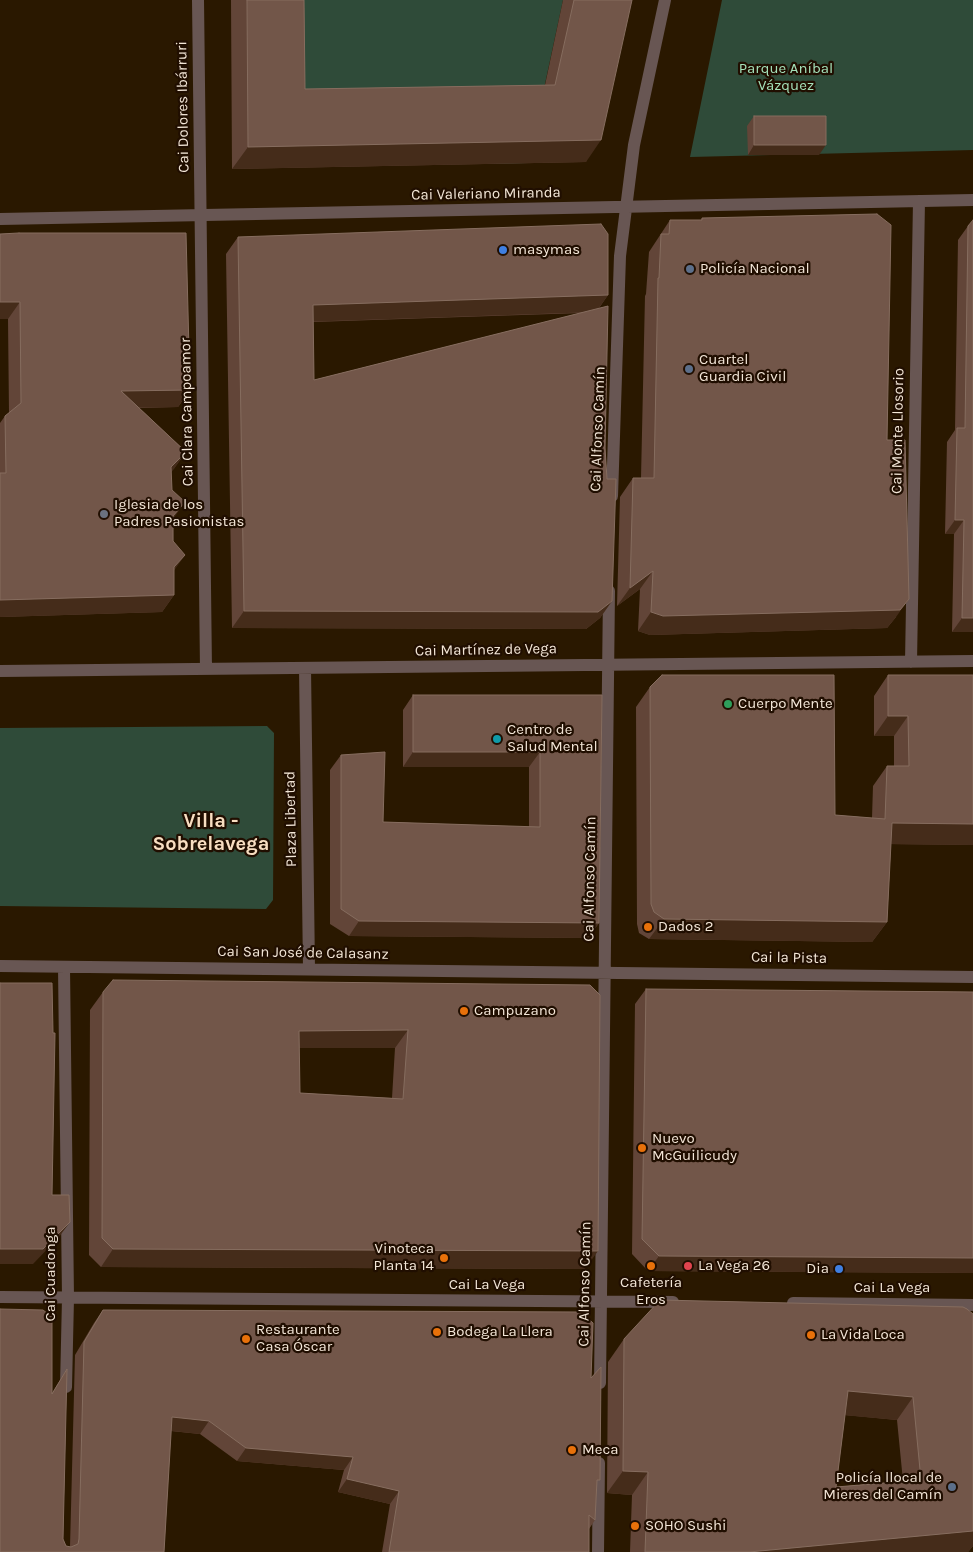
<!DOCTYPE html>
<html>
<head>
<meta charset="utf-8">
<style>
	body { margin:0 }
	canvas { display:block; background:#2a1800 }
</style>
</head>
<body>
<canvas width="973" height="1552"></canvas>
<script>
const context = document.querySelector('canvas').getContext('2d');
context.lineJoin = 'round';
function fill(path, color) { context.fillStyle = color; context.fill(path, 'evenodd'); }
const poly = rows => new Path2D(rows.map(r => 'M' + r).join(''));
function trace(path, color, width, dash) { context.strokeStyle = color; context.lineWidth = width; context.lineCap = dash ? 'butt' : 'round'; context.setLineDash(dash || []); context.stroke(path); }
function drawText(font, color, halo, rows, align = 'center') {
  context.font = font + ' Karla,sans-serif'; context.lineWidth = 4.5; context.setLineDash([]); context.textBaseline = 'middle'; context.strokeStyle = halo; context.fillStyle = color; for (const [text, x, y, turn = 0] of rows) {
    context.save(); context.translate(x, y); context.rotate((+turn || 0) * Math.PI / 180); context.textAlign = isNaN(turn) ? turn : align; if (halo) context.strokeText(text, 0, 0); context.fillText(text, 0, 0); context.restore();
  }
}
fill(poly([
	[288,0,563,0,528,163,488,164,501,107,290,111],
	[722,0,973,0,973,150,690,157],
	[267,726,274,733,273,900,266,909,0,906,0,728]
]), '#2f4b39');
trace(poly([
	[198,0,206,669],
	[0,219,973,200],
	[612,496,620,256,634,145,665,0],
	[911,662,919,201],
	[305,668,309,969],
	[0,671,973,661],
	[0,966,973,977],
	[64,967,68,1298,66,1387],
	[0,1297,673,1302],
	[793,1303,973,1305],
	[600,1383,609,591],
	[598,1552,599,1463]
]), '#685653', 12);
fill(poly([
	[231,0,304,0,305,89,545,85,563,0,632,0,586,162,232,169],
	[754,116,819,155,748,155,747,126],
	[702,218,887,440,896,617,887,628,650,635,638,631,640,589,617,606,620,497,633,478,641,478,645,296,646,294,649,252,670,220,701,220],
	[968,226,973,632,952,632,954,534,945,534,947,442,955,430,958,240],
	[0,234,190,390,178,407,139,408,186,452,171,472,173,520,174,595,162,612,0,617,0,423,5,416,9,413,8,319,0,319],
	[238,237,608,295,599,308,612,601,600,618,586,629,232,628,226,254],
	[581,313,314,380,313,322],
	[888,675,973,675,973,845,891,844,887,922,872,942,649,939,639,933,637,924,636,707,650,687,835,815,872,818,873,786,887,766,894,766,894,736,874,736,874,696],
	[413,695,602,695,599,923,588,938,349,936,330,924,330,770,341,755,383,822,529,827,529,767,403,767,403,710],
	[590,985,585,1269,101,1267,89,1255,90,1010,103,992],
	[299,1048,395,1048,392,1098,300,1093],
	[646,989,973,992,973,1273,648,1271,632,1254,635,1004],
	[103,1310,591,1378,597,1483,595,1520,589,1529,589,1552,382,1552,390,1504,338,1492,344,1470,237,1461,200,1434,171,1431,164,1552,0,1552,52,1393,67,1369,63,1539,66,1546,70,1547,75,1355,94,1323],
	[973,1314,973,1546,968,1552,630,1552,632,1495,607,1493,608,1362,624,1339],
	[845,1415,897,1420,903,1481,836,1487]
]), '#624538');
fill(poly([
	[601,140,586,162,232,169,248,147],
	[754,145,826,145,819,155,748,155],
	[608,295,596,312,301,322,313,305],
	[0,302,20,302,8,319,0,319],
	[190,390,178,407,110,408,121,391],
	[186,452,174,469,159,484,171,467],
	[185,502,173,519,173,516],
	[955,520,964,520,954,534,945,534],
	[185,555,173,572,174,567],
	[653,571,640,589,617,606,630,588],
	[174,595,162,612,0,617,0,600],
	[909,599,896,617,887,628,650,635,638,631,651,612],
	[612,601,600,618,586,629,232,628,244,611],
	[962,618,973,618,973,632,952,632],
	[888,716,908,716,894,736,874,736],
	[413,752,540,752,529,767,403,767],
	[892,823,973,824,973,845,878,844],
	[664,919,887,922,872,942,649,939],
	[359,921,599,923,588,938,349,936],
	[408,1030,395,1048,287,1048,299,1031],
	[70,1222,59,1237,33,1264,0,1264,0,1249],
	[113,1249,598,1251,585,1269,101,1267],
	[659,1256,973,1258,973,1273,648,1271],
	[848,1391,913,1397,897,1420,832,1414],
	[172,1417,209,1421,200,1434,163,1430],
	[246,1448,353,1457,344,1470,237,1461],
	[623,1471,648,1472,632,1495,607,1493],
	[347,1479,399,1491,390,1504,338,1492],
	[973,1531,973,1546,968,1552,749,1552]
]), '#452c1a');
const building = poly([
	[247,0,304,0,305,89,555,85,574,0,632,0,601,140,248,147,247,0],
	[754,116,826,116,826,145,754,145,754,116],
	[877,214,891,225,887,440,905,440,909,599,900,610,663,616,651,612,653,571,630,588,633,478,654,478,658,278,659,278,661,234,669,234,670,220,702,220,702,218,877,214],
	[973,220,973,618,962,618,964,520,955,520,957,428,965,428,968,226,973,220],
	[601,224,608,234,608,295,313,305,314,380,608,306,605,448,607,479,616,479,612,601,598,612,244,611,238,237,601,224],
	[19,233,186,233,190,390,121,391,186,452,171,467,172,490,185,502,173,516,173,541,185,555,174,567,174,595,0,600,0,473,6,473,5,416,21,403,20,302,0,302,0,234,19,233],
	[662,675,834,675,835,815,885,819,887,766,909,766,908,716,888,716,888,675,973,675,973,824,892,823,887,922,664,919,654,912,651,904,650,687,662,675],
	[413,695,602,695,599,923,359,921,341,909,341,755,385,752,383,822,540,827,540,752,413,752,413,695],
	[113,980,590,985,600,995,598,1251,113,1249,102,1238,103,992,113,980],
	[408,1030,403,1099,300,1093,299,1031,408,1030],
	[0,983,52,983,53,1033,55,1033,52,1195,69,1195,70,1222,43,1249,0,1249,0,983],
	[646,989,973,992,973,1258,659,1256,642,1239,646,989],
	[660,1300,963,1307,967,1309,973,1314,973,1531,749,1552,645,1552,648,1472,623,1471,624,1339,660,1300],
	[848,1391,913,1397,921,1480,836,1487,848,1391],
	[0,1309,43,1310,52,1317,52,1394,67,1369,63,1539,66,1546,71,1547,78,1544,79,1539,84,1342,103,1310,581,1312,593,1323,591,1378,601,1367,600,1480,597,1480,595,1520,589,1515,589,1552,389,1552,399,1491,347,1479,353,1457,246,1448,209,1421,172,1417,164,1552,0,1552,0,1309]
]);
fill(building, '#725649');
trace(building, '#866d5f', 1);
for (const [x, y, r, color] of [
	[503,250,5,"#3f7fe0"],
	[690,269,5,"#5c6f8a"],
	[689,369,5,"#5c6f8a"],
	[104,514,5,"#6b7280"],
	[728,704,5,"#2e9e5b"],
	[497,739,5,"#0f9aa8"],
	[648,927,5,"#e8710a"],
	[464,1011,5,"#e8710a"],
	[642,1148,5,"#e8710a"],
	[444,1258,5,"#e8710a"],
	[651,1266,5,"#e8710a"],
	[688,1266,5,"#e0444e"],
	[839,1269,5,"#3f7fe0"],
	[437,1332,5,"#e8710a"],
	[811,1335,5,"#e8710a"],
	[246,1339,5,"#e8710a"],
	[572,1450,5,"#e8710a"],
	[952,1487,5,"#5c6f8a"],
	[635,1526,5,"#e8710a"]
]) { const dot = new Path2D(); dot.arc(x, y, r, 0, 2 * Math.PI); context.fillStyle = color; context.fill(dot); trace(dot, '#200e00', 2); }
drawText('15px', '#a5e2ba', '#200e00', [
	["Parque Aníbal",786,69],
	["Vázquez",786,86]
]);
drawText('15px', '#f3e6d7', '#200e00', [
	["Cai Dolores Ibárruri",183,107,-91],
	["Cai Valeriano Miranda",486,194,-1],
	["Cai Clara Campoamor",187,412,-91],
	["Cai Alfonso Camín",598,429,-88],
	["Cai Monte Llosorio",898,431,-89],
	["Cai Martínez de Vega",486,650,-1],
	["Plaza Libertad",291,819,-91],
	["Cai Alfonso Camín",590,879,-89],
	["Cai San José de Calasanz",303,953,1],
	["Cai la Pista",789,958,1],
	["Cai Cuadonga",51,1274,-90],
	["Cai Alfonso Camín",585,1284,-89],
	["Cai La Vega",487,1285],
	["Cai La Vega",892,1288]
]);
drawText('15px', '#f3e6d7', '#200e00', [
	["masymas",513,250],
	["Policía Nacional",700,269],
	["Cuartel",699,360],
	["Guardia Civil",699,377],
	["Iglesia de los",114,505],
	["Padres Pasionistas",114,522],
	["Cuerpo Mente",738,704],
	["Centro de",507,730],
	["Salud Mental",507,747],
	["Dados 2",658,927],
	["Campuzano",474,1011],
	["Nuevo",652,1139],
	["McGuilicudy",652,1156],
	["Vinoteca",434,1249,"right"],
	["Planta 14",434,1266,"right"],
	["La Vega 26",698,1266],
	["Dia",829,1269,"right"],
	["Cafetería",651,1283,"center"],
	["Eros",651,1300,"center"],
	["Restaurante",256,1330],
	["Casa Óscar",256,1347],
	["Bodega La Llera",447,1332],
	["La Vida Loca",821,1335],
	["Meca",582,1450],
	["Policía llocal de",942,1478,"right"],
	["Mieres del Camín",942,1495,"right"],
	["SOHO Sushi",645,1526]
], 'left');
drawText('bold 20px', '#f8dec1', '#200e00', [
	["Villa -",211,821],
	["Sobrelavega",211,844]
]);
</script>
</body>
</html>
